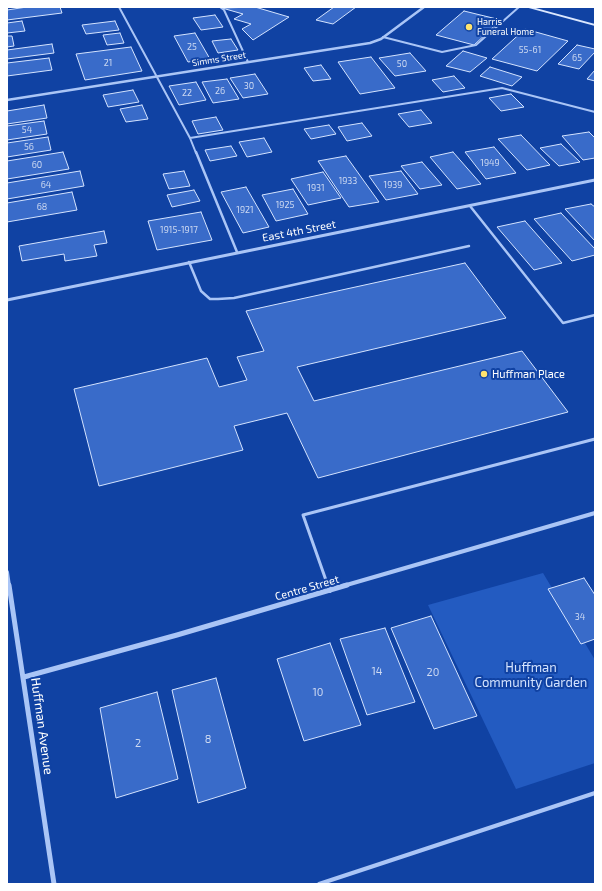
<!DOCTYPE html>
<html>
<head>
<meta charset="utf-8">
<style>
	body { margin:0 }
	#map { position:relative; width:602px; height:891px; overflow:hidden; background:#1042a3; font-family:"Exo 2",sans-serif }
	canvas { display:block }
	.frame { position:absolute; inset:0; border:8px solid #fff; pointer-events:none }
</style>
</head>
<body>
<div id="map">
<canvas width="602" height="891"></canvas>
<div class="frame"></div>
</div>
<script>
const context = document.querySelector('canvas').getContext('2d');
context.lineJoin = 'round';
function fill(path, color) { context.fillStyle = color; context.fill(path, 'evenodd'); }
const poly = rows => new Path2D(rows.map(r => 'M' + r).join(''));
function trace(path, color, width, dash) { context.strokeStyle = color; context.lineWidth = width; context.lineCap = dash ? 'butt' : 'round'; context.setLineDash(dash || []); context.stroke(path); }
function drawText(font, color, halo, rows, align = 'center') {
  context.font = font + ' "Exo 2",sans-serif'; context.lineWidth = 4; context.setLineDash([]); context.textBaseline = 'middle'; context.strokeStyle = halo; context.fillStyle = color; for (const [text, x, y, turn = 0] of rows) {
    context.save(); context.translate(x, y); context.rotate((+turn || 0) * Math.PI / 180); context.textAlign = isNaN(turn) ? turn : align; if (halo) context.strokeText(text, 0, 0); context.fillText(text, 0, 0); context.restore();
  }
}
fill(poly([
	[543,573,595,660,595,763,516,789,428,605]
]), '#235bc1');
const building = poly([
	[27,7,60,7,62,13,7,20,7,10,27,7],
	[255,7,289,17,253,40,242,29,251,24,234,19,243,14,222,8,255,7],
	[334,7,356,7,333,24,316,20,334,7],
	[464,11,501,20,474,45,436,35,464,11],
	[215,15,223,27,201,30,193,18,215,15],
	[22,21,25,31,7,33,7,23,22,21],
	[115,21,119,30,86,34,82,25,115,21],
	[525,29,568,41,537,71,492,59,525,29],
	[120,33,124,43,107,45,103,35,120,33],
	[195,33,210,59,188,62,174,36,195,33],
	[7,36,12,36,14,46,7,47,7,36],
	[231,39,238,50,218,53,212,41,231,39],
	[52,44,54,53,7,59,7,50,52,44],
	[577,45,595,49,595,52,579,69,558,64,577,45],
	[131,47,142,71,85,80,76,54,131,47],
	[463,51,487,58,470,72,446,66,463,51],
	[410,53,426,71,395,76,379,58,410,53],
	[371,57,395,88,360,94,338,62,371,57],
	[49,58,52,70,7,76,7,63,49,58],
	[321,65,331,79,313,81,304,68,321,65],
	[490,67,522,77,512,86,480,76,490,67],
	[595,70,595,81,587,79,595,70],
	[255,74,268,94,243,98,230,78,255,74],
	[454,76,465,88,443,92,432,80,454,76],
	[227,79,239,99,213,103,202,82,227,79],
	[196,82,206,100,179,105,169,86,196,82],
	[133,90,139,102,108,107,103,95,133,90],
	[511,94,524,107,501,111,489,98,511,94],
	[44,105,47,118,7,124,7,111,44,105],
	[142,105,148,119,126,122,120,109,142,105],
	[421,110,432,123,409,127,398,114,421,110],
	[216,117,223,130,198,134,192,121,216,117],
	[44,121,47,134,7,140,7,126,44,121],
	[362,123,372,136,347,141,338,127,362,123],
	[329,125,336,134,311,139,304,129,329,125],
	[589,132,595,138,595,158,583,160,562,136,589,132],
	[521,135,550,165,527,170,498,139,521,135],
	[48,137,51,150,7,157,7,143,48,137],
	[264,138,272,152,247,157,239,142,264,138],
	[561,144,580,162,559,166,540,148,561,144],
	[231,146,237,156,210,161,205,150,231,146],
	[494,147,516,173,486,179,465,152,494,147],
	[63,152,69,169,7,179,7,161,63,152],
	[453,152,481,184,457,189,430,157,453,152],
	[346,156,379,202,349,207,318,161,346,156],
	[422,162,442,185,420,189,401,166,422,162],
	[80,171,84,186,7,199,7,183,80,171],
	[184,171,190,186,169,189,163,174,184,171],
	[401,171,418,194,386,200,369,176,401,171],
	[323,172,341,198,308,205,291,179,323,172],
	[246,187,269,227,243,233,221,192,246,187],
	[293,189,308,214,276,221,262,195,293,189],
	[194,190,200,201,172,207,167,195,194,190],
	[72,192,77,210,7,222,7,203,72,192],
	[591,204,595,207,595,241,565,209,591,204],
	[201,212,212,240,157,250,148,221,201,212],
	[561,213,595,249,595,255,572,261,534,219,561,213],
	[525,221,562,263,534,270,497,227,525,221],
	[104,231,107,243,94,245,97,256,65,261,64,254,22,261,19,246,104,231],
	[465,263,506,318,297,367,314,401,522,351,568,412,318,478,287,413,234,426,243,450,99,486,74,389,207,358,219,387,247,380,237,357,264,351,246,311,465,263],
	[584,578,595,595,595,639,581,644,548,589,584,578],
	[431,616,477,716,434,729,391,628,431,616],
	[385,628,415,702,367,715,340,639,385,628],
	[330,643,361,725,304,741,277,659,330,643],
	[216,678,246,788,198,803,172,690,216,678],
	[157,692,178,779,116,798,100,708,157,692]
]);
fill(building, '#396bc9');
trace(building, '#d4e3fe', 1);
trace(poly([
	[119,7,190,138,196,153],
	[220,7,224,10,248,62],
	[383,37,442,52,476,45,519,7],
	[190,138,502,88,595,112]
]), '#aac5f6', 2);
trace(poly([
	[196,152,237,252],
	[470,206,563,323,595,315],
	[189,262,201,291,210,299,218,299,234,298,469,246]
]), '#aac5f6', 2.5);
trace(poly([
	[328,586,303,515,595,439]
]), '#aac5f6', 3);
trace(poly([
	[328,585,330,591],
	[319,884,595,793]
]), '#aac5f6', 4);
trace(poly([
	[7,100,370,43,381,39,424,7]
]), '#aac5f6', 2.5);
trace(poly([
	[7,300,595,180]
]), '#aac5f6', 3);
trace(poly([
	[7,572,9,586],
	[343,586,595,513]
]), '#aac5f6', 4);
trace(poly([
	[9,585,54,884],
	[24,677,177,635,347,585]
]), '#aac5f6', 5);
fill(poly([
	[525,7,532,7,595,24,595,26,525,7]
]), '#dbe7fe');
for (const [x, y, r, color] of [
	[469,27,4,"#ffe46f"],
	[484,374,4,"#ffe46f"]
]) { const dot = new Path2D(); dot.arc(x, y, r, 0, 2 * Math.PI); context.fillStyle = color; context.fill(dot); trace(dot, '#1042a3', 1.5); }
drawText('9px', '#fff', '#1042a3', [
	["Harris",477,22],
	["Funeral Home",477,32]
], 'left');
drawText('9px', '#cedaf2', null, [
	["25",192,47],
	["55-61",530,50],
	["65",577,58],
	["21",108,63],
	["50",402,64],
	["30",249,86],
	["26",220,91],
	["22",187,93],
	["54",27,130],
	["56",29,147],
	["1949",490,163],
	["60",37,165],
	["1933",348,181],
	["64",46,185],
	["1939",393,185],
	["1931",316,188],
	["1925",285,205],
	["68",42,207],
	["1921",245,210],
	["1915-1917",179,230],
	["34",580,617]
]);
drawText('9px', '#fff', '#1042a3', [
	["Simms Street",219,59,-9]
]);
drawText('11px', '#fff', '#1042a3', [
	["East 4th Street",299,231,-11],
	["Centre Street",307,588,-16]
]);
drawText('11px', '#fff', '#1042a3', [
	["Huffman Place",492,374]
], 'left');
drawText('11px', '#cedaf2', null, [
	["14",377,671],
	["20",433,672],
	["10",318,692],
	["8",208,739],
	["2",138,743]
]);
drawText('13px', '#d4e3fe', '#1042a3', [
	["Huffman",531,668],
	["Community Garden",531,683]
]);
drawText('13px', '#fff', '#1042a3', [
	["Huffman Avenue",42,726,82]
]);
</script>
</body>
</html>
